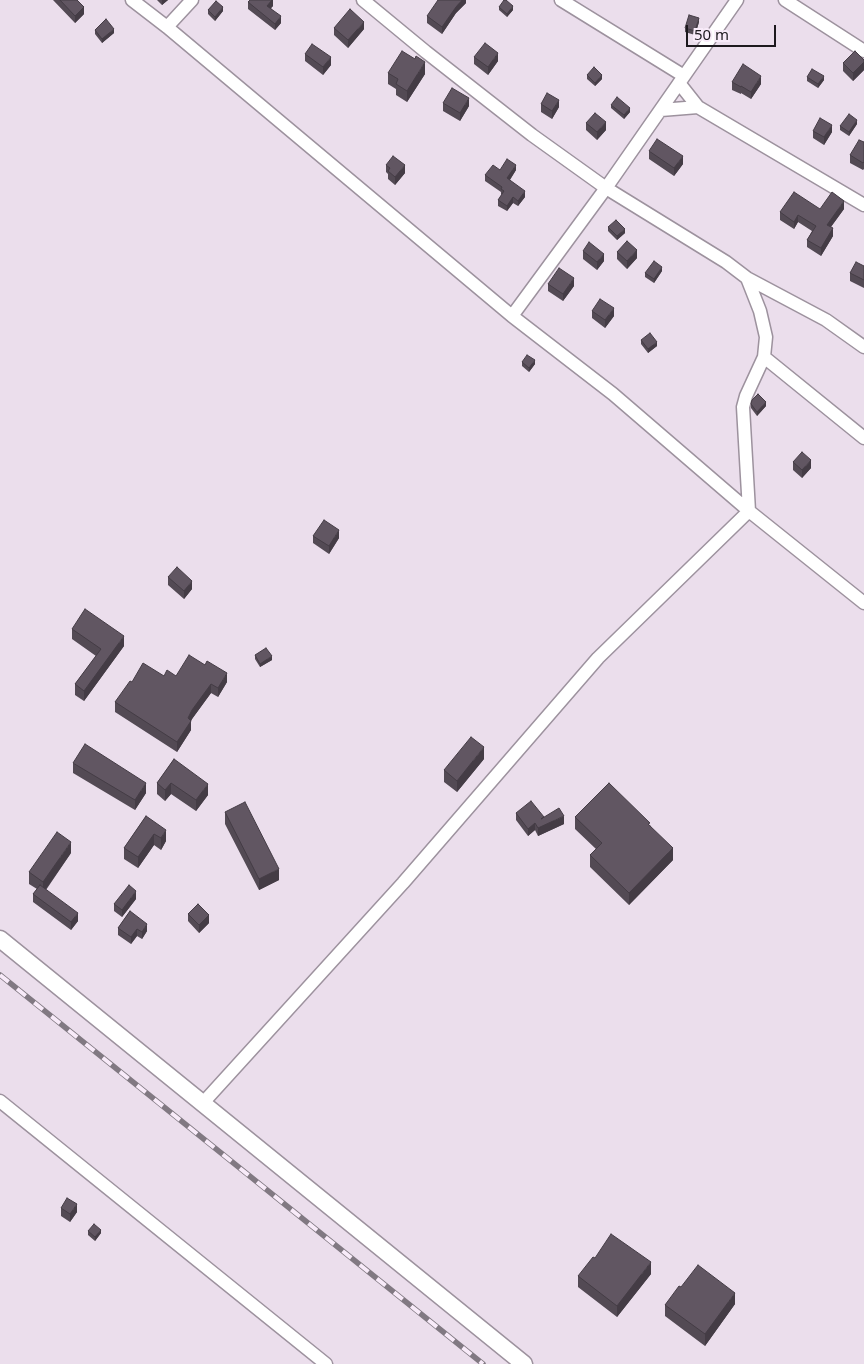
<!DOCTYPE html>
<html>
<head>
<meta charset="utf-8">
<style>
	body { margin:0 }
	#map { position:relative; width:864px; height:1364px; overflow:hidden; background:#ebdeec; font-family:"Noto Sans",sans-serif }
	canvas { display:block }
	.scale { position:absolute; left:686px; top:25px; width:90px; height:22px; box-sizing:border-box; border:2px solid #1d191e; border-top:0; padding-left:6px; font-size:15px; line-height:18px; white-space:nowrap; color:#1d191e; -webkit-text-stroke:4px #f8ebf9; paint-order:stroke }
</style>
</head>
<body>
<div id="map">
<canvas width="864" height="1364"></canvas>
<div class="scale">50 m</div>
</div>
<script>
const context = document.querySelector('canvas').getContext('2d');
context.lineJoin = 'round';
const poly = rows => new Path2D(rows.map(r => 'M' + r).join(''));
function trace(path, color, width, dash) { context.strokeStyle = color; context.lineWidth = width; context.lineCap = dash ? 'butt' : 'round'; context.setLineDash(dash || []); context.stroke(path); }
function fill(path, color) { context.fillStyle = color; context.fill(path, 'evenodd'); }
const minor = poly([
	[132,0,167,27,512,316,613,394,749,511,864,603],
	[363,0,426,52,532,135,606,188,726,262,747,278,826,320,864,347],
	[561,0,684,76],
	[785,0,864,51],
	[167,27,192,0],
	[679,83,698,107,864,205],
	[661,110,698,107],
	[512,316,606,188,737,0],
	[764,357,864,438],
	[0,1101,326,1364],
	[202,1104,403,883,598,658,749,511,743,407,746,396,764,357,766,337,760,311,747,278]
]);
const tertiary = poly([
	[0,939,524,1364]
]);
trace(minor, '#9d929e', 15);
trace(tertiary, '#9d929e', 19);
trace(minor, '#fff', 12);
trace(tertiary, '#fff', 16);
const rail = poly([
	[0,975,483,1364]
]);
trace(rail, '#817982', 5.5);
trace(rail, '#f8ebf9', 4, [11]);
fill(poly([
	[53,0,77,0,84,14,75,23],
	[157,0,168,0,162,5],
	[273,0,273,6,271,8,281,23,275,30,248,9,248,2],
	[466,0,466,3,456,13,442,34,427,23,427,16],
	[499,7,513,10,507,17,499,10],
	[208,10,223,11,215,21,208,14],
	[699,22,695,35,685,32,685,28],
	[334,28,364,29,348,48,334,35],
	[95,30,114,33,102,43,95,34],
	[305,54,331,65,323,75,305,61],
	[474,57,498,61,488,75,474,64],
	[864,60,864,70,853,81,843,71,843,63],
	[388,73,425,74,407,102,396,95,396,89,388,84],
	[587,75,602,79,595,86,587,79],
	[807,77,824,80,818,88,807,81],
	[732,82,761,84,751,99,741,93,741,94,732,90],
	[443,103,469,106,460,121,443,111],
	[541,104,559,107,552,119,541,112],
	[611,105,630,112,624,119,611,108],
	[586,123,606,130,597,140,586,130],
	[857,124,849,136,840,130,840,126],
	[813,131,832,132,824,145,813,138],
	[864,142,864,169,863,170,850,163,850,155],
	[649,151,683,164,674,176,649,159],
	[386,165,405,173,395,185,388,179,388,174,386,172],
	[500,170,516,170,510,180,525,197,518,206,513,203,507,211,498,206,498,200,502,195,501,194,501,192,485,181,485,175],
	[820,209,844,209,831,227,833,236,821,256,807,247,807,240,812,231,798,222,794,229,780,220,780,212],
	[608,227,625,233,617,240,608,231],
	[583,251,604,261,597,270,583,259],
	[617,252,637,258,627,269,617,259],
	[864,266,864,288,850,281,850,273],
	[662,271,654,283,645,277,645,273],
	[548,284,574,286,563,301,548,291],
	[592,311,614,316,605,328,592,318],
	[641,340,657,346,648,353,641,344],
	[522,362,535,364,529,372,522,366],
	[751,404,766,406,757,416,751,408],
	[793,462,811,468,802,478,793,470],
	[313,536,339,538,329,554,313,543],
	[168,577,192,589,184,599,168,585],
	[72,629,124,646,84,701,75,695,75,684,96,656,72,639],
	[255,655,272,660,260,667,255,659],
	[164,676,176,676,227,682,218,697,211,693,192,719,191,721,191,730,177,752,115,712,115,702,132,682],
	[174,759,208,795,196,811,171,794,165,801,157,794,157,783],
	[484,759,457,792,444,782,444,770],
	[73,763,146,793,135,810,73,773],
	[225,812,279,880,259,890,225,824],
	[516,813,544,817,564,824,538,836,535,830,528,836,516,820],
	[146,816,166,841,161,850,154,845,138,868,124,859,124,848],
	[575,817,650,825,673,860,629,905,590,867,590,855,596,849,575,829],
	[71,853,46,890,78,921,71,930,33,902,33,894,37,889,29,884,29,872],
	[136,899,122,917,114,911,114,904],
	[130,911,147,931,142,939,137,936,131,944,118,935,118,928],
	[188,914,209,923,199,933,188,921],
	[61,1208,77,1212,70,1222,61,1216],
	[88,1231,101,1233,95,1241,88,1235],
	[651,1274,617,1317,578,1287,578,1276],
	[681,1287,735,1304,705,1346,665,1316,665,1305]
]), '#534a54');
fill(poly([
	[162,0,168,0,162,5],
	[272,0,273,0,273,6,267,12,267,6],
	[462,0,466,0,466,3,456,13,442,34,442,27,456,7],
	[513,6,513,10,507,17,507,14],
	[84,7,84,14,75,23,75,16],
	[223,7,223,11,215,21,215,17],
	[281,16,281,23,275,30,275,24],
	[699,18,699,22,695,35,695,31],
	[364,22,364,29,348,48,348,40],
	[114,29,114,33,102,43,102,39],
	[498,53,498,61,488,75,488,67],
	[331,57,331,65,323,75,323,67],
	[425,62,425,74,407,102,407,91],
	[864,62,864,70,853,81,853,73],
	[602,75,602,79,595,86,595,83],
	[761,76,761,84,751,99,751,92],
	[824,76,824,80,818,88,818,84],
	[469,98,469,106,460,121,460,113],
	[559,100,559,107,552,119,552,111],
	[630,108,630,112,624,119,624,115],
	[857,120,857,124,849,136,849,132],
	[606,122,606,130,597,140,597,132],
	[832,125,832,132,824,145,824,137],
	[683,156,683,164,674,176,674,168],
	[405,165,405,173,395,185,395,177],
	[516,165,516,170,507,184,507,178],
	[525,191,525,197,518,206,518,201],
	[513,197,513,203,507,211,507,206],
	[844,201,844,209,827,232,827,225],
	[798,215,798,222,794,229,794,222],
	[833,228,833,236,821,256,821,248],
	[625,229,625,233,617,240,617,236],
	[637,250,637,258,627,269,627,261],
	[604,254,604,261,597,270,597,262],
	[662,267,662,271,654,283,654,279],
	[574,278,574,286,563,301,563,294],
	[614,308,614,316,605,328,605,320],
	[657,342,657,346,648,353,648,349],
	[535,360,535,364,529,372,529,368],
	[766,402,766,406,757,416,757,412],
	[811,460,811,468,802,478,802,470],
	[339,530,339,538,329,554,329,546],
	[192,581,192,589,184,599,184,591],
	[124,636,124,646,84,701,84,691],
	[272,656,272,660,260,667,260,664],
	[227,673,227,682,218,697,218,688],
	[211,684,211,693,192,719,191,721,191,730,177,752,177,742,192,710],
	[484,747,484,759,457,792,457,781],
	[146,783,146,793,135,810,135,800],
	[171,783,171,794,165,801,165,790],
	[208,784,208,795,196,811,196,800],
	[564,816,564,824,538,836,538,828],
	[535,823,535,830,528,836,528,829],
	[166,830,166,841,161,850,161,838],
	[154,834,154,845,138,868,138,857],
	[71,842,71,853,43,893,43,882],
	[673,848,673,860,629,905,629,893],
	[279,869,279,880,259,890,259,879],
	[136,891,136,899,122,917,122,910],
	[78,913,78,921,71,930,71,922],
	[209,915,209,923,199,933,199,925],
	[147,924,147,931,142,939,142,932],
	[137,929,137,936,131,944,131,937],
	[77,1204,77,1212,70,1222,70,1214],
	[101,1230,101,1233,95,1241,95,1237],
	[651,1262,651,1274,617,1317,617,1306],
	[735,1293,735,1304,705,1346,705,1334]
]), '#443c45');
const building = poly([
	[60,0,77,0,84,7,75,16,60,0],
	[250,0,272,0,267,6,281,16,275,24,248,2,250,0],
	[438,0,462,0,456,7,442,27,427,16,438,0],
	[504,0,506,0,513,6,507,14,499,7,504,0],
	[216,1,223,7,215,17,208,10,216,1],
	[350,9,364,22,348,40,334,28,350,9],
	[689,15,699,18,695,31,685,28,689,15],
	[106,19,114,29,102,39,95,30,106,19],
	[485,43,498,53,488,67,474,57,485,43],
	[312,44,331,57,323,67,305,54,312,44],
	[402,51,415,59,416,56,425,62,407,91,396,84,398,79,388,73,402,51],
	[855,51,864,60,864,62,853,73,843,63,855,51],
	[743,64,761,76,751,92,741,86,741,87,732,82,743,64],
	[594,67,602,75,595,83,587,75,594,67],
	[812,69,824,76,818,84,807,77,812,69],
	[452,88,469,98,460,113,443,103,452,88],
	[547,93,559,100,552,111,541,104,547,93],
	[617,97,630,108,624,115,611,105,617,97],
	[595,113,606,122,597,132,586,123,595,113],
	[849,114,857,120,849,132,840,126,849,114],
	[820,118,832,125,824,137,813,131,820,118],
	[657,139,683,156,674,168,649,151,657,139],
	[859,140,864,142,864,162,863,163,850,155,859,140],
	[393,156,405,165,395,177,388,171,390,168,386,165,393,156],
	[507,159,516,165,507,178,525,191,518,201,513,197,507,206,498,200,504,191,501,189,502,187,485,175,493,165,500,170,507,159],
	[794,192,820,209,832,192,844,201,827,225,833,228,821,248,807,240,816,226,798,215,794,222,780,212,794,192],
	[616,220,625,229,617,236,608,227,616,220],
	[627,241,637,250,627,261,617,252,627,241],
	[589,242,604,254,597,262,583,251,589,242],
	[654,261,662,267,654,279,645,273,654,261],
	[856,262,864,266,864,280,850,273,856,262],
	[559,268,574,278,563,294,548,284,559,268],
	[600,299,614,308,605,320,592,311,600,299],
	[650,333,657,342,648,349,641,340,650,333],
	[527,355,535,360,529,368,522,362,527,355],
	[758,394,766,402,757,412,751,404,752,400,758,394],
	[802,452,811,460,802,470,793,462,802,452],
	[324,520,339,530,329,546,313,536,324,520],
	[177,567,192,581,184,591,168,577,177,567],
	[85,609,124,636,84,691,75,684,101,649,72,629,85,609],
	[266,648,272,656,260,664,255,655,266,648],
	[189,655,205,665,207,661,227,673,218,688,211,684,192,710,188,718,191,721,177,742,115,702,130,681,132,682,143,663,164,676,167,670,176,676,189,655],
	[471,737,484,747,457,781,444,770,471,737],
	[85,744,146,783,135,800,73,763,85,744],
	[174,759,208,784,196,800,171,783,165,790,157,783,174,759],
	[609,783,650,823,648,824,673,848,629,893,590,855,602,843,575,817,609,783],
	[531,801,544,817,541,819,559,808,564,816,538,828,535,823,528,829,516,813,531,801],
	[245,802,279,869,259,879,225,812,245,802],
	[146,816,166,830,161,838,154,834,138,857,124,848,146,816],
	[57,832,71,842,43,882,29,872,57,832],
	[40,885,78,913,71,922,33,894,40,885],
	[129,885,136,891,122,910,114,904,129,885],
	[198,904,209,915,199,925,188,914,198,904],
	[130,911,147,924,142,932,137,929,131,937,118,928,130,911],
	[67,1198,77,1204,70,1214,61,1208,67,1198],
	[94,1224,101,1230,95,1237,88,1231,94,1224],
	[611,1234,651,1262,617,1306,578,1276,593,1257,595,1258,611,1234],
	[698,1265,735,1293,705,1334,665,1305,679,1286,681,1287,698,1265]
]);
fill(building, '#615662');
trace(building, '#443c45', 1);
</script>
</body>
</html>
